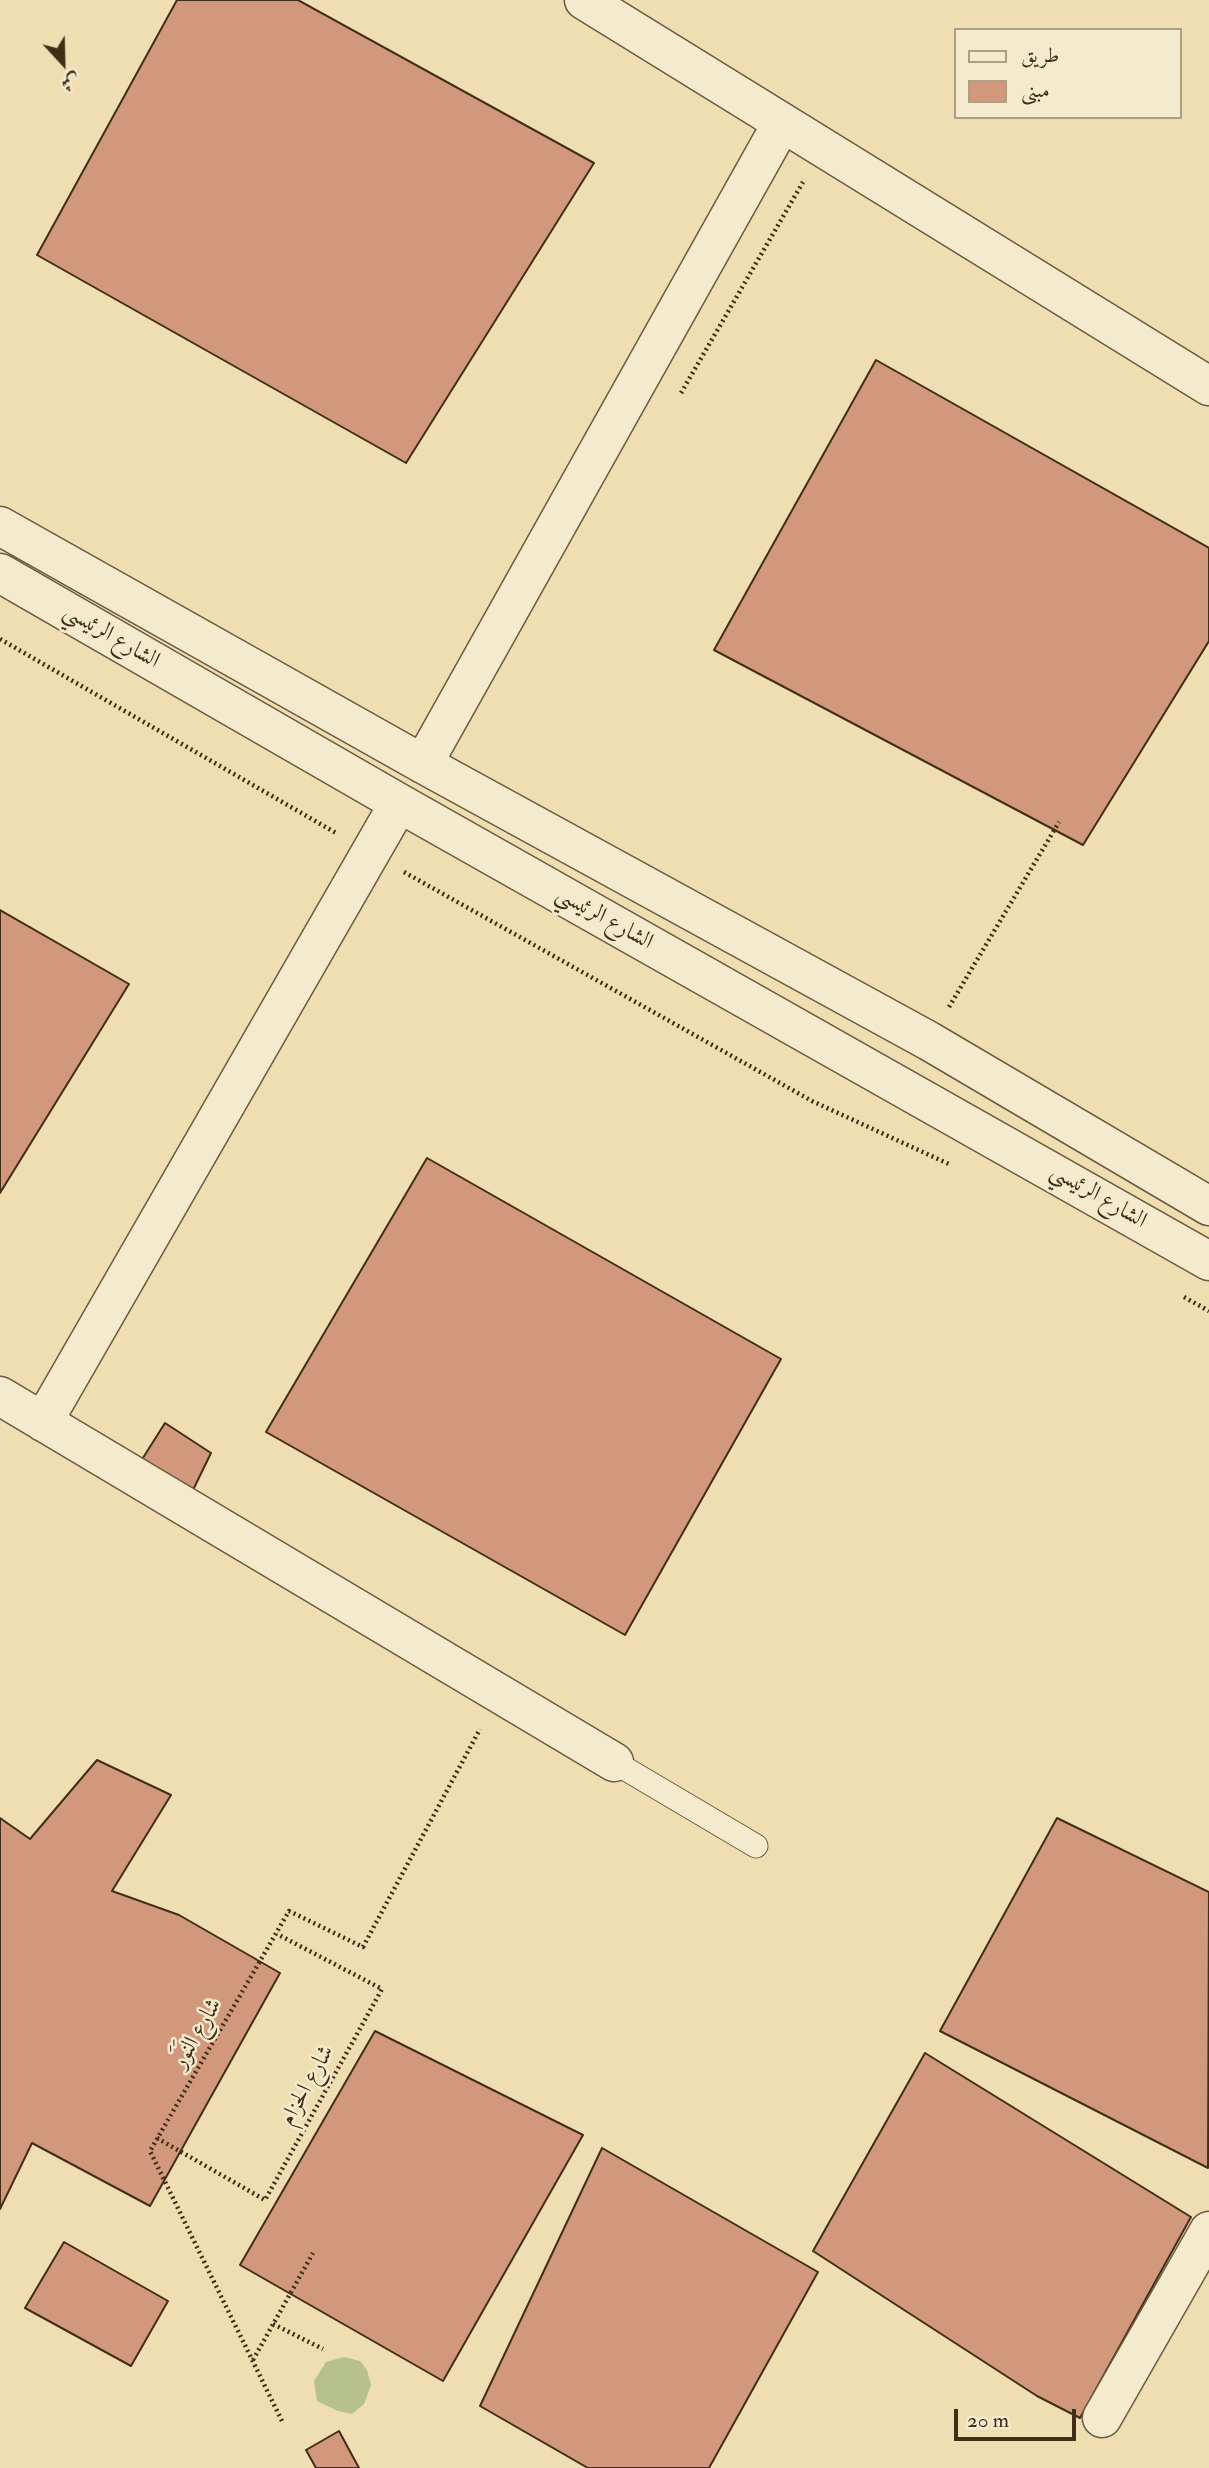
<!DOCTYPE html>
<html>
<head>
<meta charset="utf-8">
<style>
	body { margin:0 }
	#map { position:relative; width:1209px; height:2468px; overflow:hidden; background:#eedeb2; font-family:"IM FELL Double Pica",Amiri,serif }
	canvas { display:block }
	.legend { position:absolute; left:954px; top:28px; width:228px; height:91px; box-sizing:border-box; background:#f4eacd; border:2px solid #ad9f84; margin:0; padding:9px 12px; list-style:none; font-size:21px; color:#422e17 }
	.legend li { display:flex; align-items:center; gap:14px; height:35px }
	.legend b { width:35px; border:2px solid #ad9f84 }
	.north { position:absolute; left:28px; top:28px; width:70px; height:70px; -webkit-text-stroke:5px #f4eacd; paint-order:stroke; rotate:158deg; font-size:19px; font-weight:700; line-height:28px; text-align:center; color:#422e17 }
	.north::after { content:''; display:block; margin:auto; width:24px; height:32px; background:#422e17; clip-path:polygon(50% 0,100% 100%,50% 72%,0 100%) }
	.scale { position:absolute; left:954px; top:2409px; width:122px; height:32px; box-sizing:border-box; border:4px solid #422e17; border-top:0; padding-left:9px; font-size:21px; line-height:24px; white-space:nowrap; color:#422e17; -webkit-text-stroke:5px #f4eacd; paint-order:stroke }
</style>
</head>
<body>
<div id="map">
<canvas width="1209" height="2468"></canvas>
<ul class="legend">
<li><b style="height:9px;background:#f4eacd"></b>طريق</li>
<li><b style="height:19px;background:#d2987c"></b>مبنى</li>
</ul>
<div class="north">ش</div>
<div class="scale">20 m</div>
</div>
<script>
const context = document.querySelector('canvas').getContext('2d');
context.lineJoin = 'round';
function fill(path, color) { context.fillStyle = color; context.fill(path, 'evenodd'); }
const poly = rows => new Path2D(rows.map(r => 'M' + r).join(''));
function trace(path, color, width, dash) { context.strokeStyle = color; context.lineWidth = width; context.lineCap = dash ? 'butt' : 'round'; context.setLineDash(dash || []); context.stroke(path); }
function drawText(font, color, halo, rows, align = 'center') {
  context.font = font + ' "IM FELL Double Pica",Amiri,serif'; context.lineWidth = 5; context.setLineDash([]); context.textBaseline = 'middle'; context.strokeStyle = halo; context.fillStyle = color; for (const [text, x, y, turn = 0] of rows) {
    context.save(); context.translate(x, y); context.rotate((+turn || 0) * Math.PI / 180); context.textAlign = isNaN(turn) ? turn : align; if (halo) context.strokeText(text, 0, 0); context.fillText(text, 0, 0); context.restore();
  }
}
fill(poly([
	[344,2357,360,2361,367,2370,371,2385,364,2404,352,2414,338,2411,317,2401,314,2381,326,2362]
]), '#b7c18d');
const building = poly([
	[177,0,298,0,594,163,406,463,37,255,177,0],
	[876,360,1209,548,1209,641,1083,845,714,650,876,360],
	[0,910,129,984,0,1193,0,910],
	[427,1158,781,1359,625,1635,266,1432,427,1158],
	[165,1423,211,1453,193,1490,141,1461,165,1423],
	[97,1760,171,1795,112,1891,179,1915,280,1973,150,2206,32,2143,0,2209,0,1818,30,1839,97,1760],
	[1057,1818,1209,1892,1208,2168,940,2031,1057,1818],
	[375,2031,583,2135,443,2381,240,2265,375,2031],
	[925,2053,1191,2217,1080,2418,1037,2396,813,2251,925,2053],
	[602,2148,818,2272,709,2468,588,2468,480,2406,602,2148],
	[64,2242,168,2301,131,2366,25,2308,64,2242],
	[339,2431,359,2468,316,2468,306,2450,339,2431]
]);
fill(building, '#d2987c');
trace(building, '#422e17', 2);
const service = poly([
	[614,1762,756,1846]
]);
const minor = poly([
	[584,0,1209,386],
	[0,526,423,764,929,1041,1209,1206],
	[0,573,399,803,1209,1261],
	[423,764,782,123],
	[0,1396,614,1762],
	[43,1422,399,803],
	[1102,2418,1209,2231]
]);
trace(service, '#6d5a3e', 25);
trace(minor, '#6d5a3e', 41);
trace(poly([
	[681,393,803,182],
	[0,639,336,833],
	[404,872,812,1101,951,1165],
	[949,1007,1059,822],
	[1184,1297,1209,1311],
	[157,2138,265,2200,382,1989,277,1934],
	[273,2324,323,2349],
	[253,2360,313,2253],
	[282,2421,150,2151,289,1911,363,1947,480,1729]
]), '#422e17', 4.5, [2, 3.5]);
trace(service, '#f4eacd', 23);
trace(minor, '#f4eacd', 38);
drawText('23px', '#422e17', '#f4eacd', [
	["الشارع الرئيسي",111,637,30],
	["الشارع الرئيسي",604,919,29],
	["الشارع الرئيسي",1098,1197,30],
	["شارع النَوَر",198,2034,-60],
	["شارع الحزام",308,2086,-61]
]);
</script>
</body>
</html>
